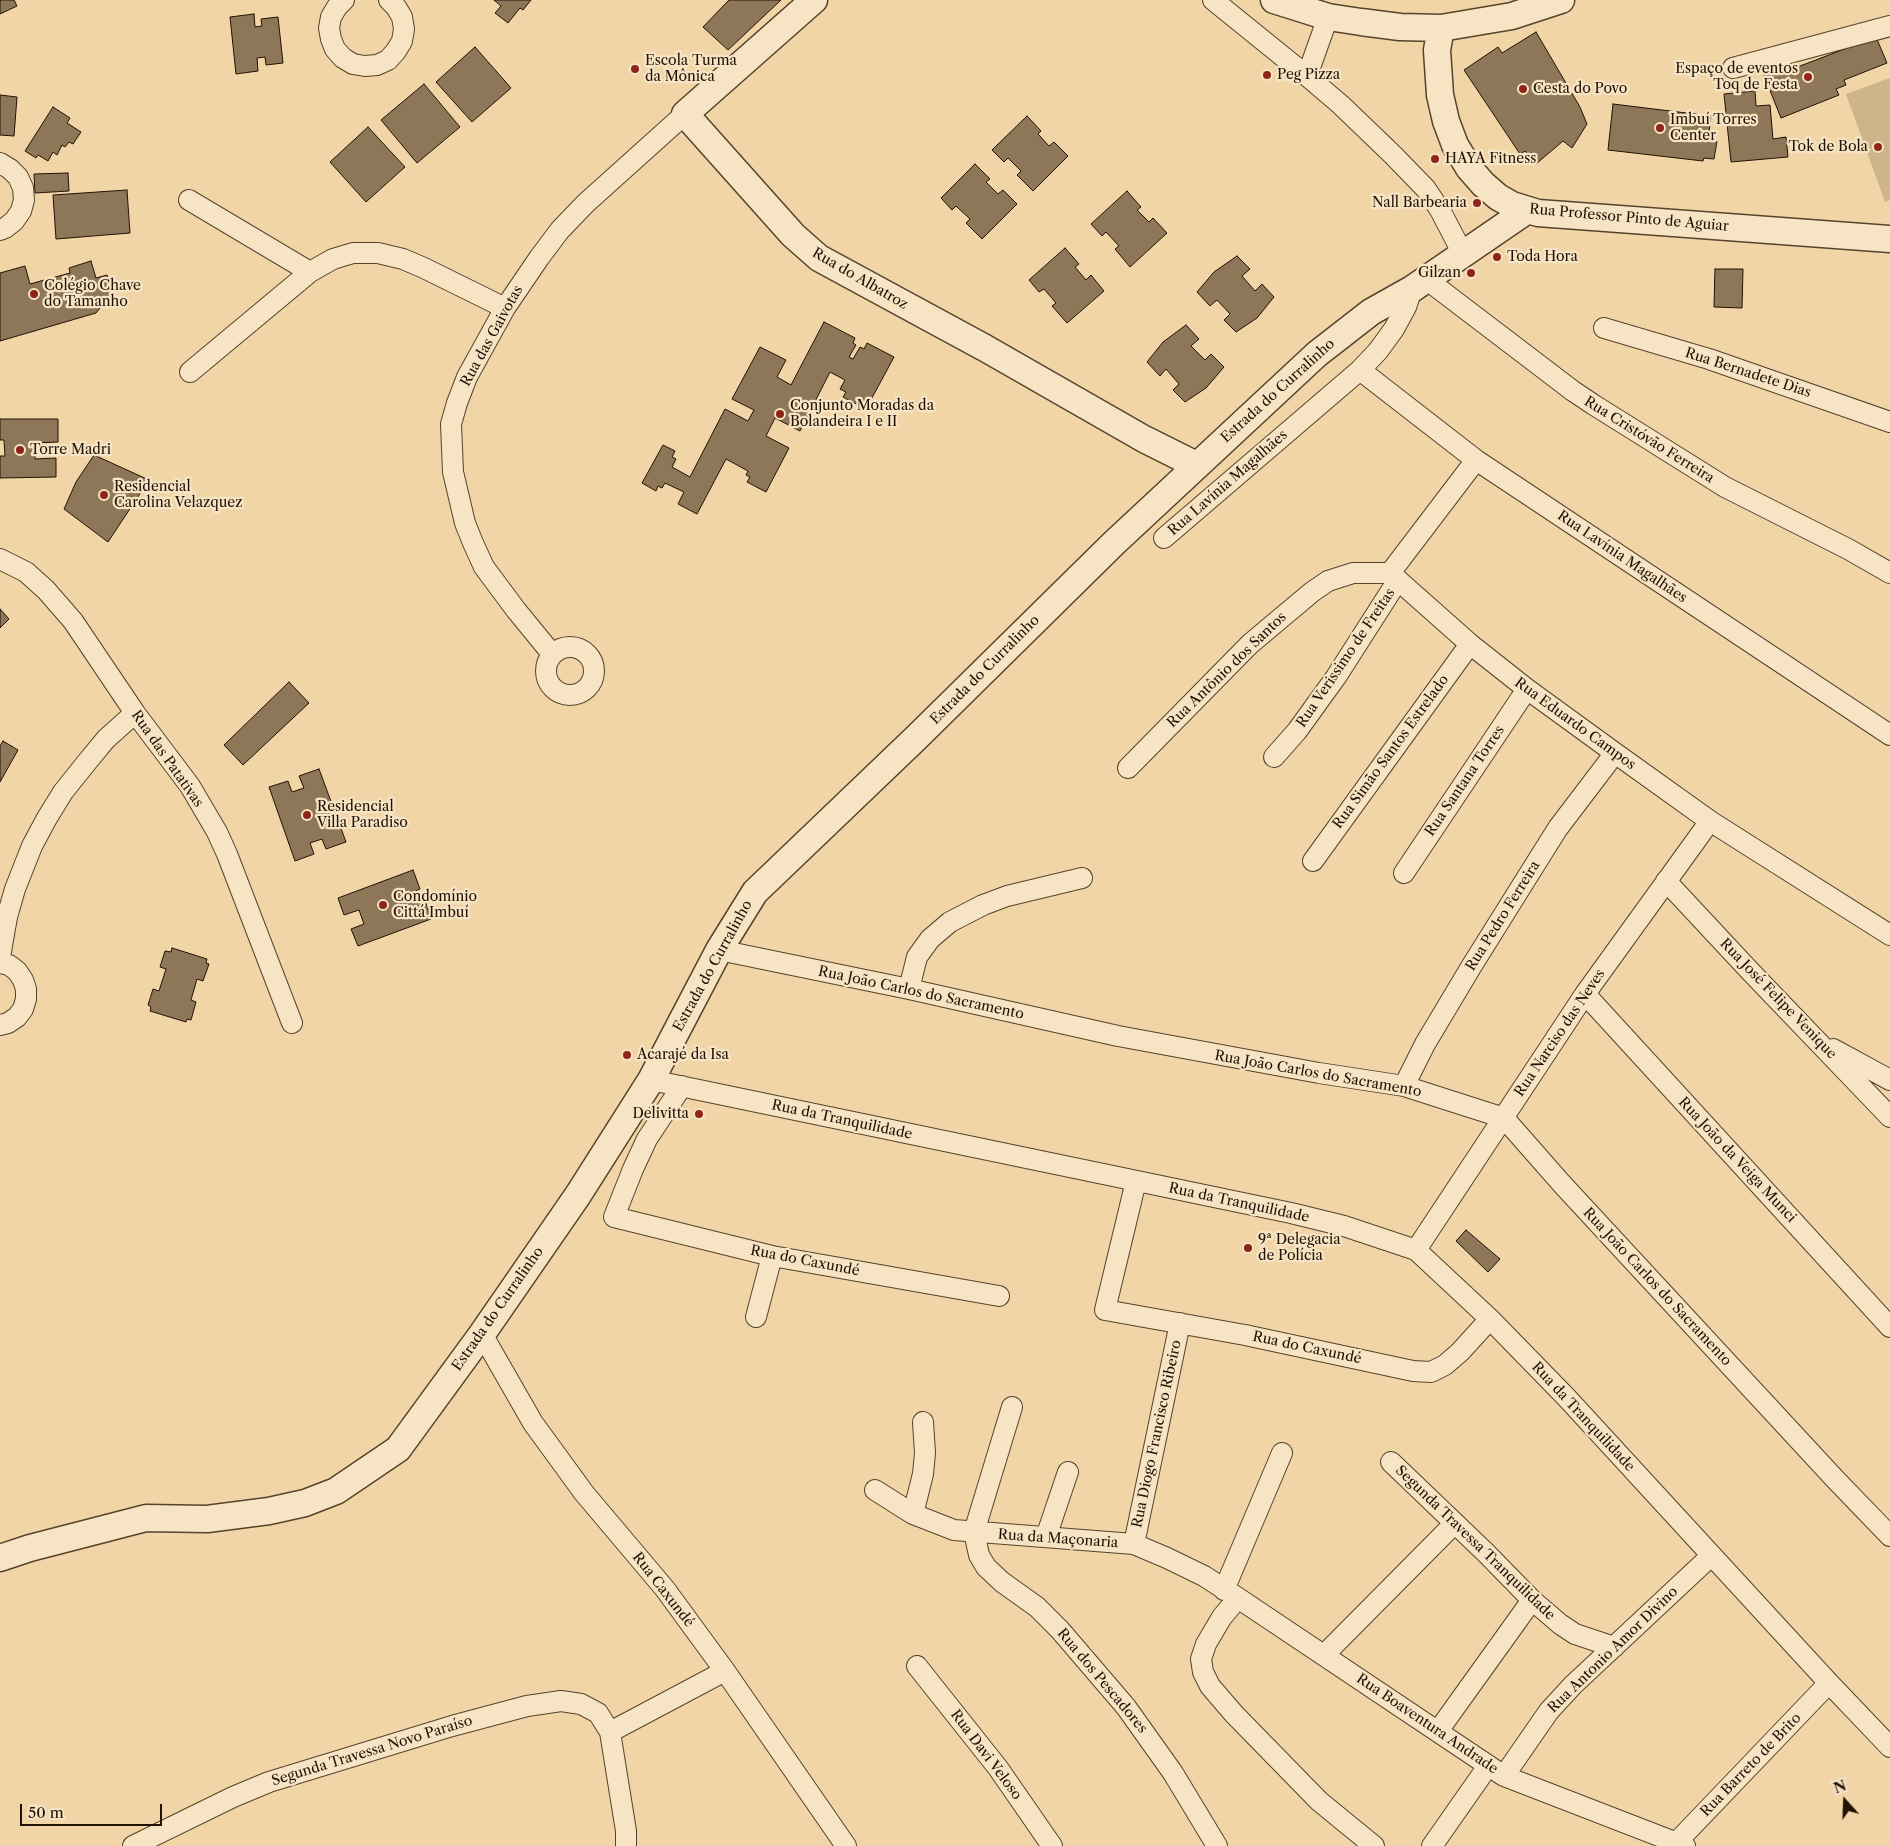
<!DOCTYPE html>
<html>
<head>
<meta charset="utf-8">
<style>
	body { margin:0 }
	#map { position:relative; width:1890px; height:1846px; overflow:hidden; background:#f1d5a6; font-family:"Libre Caslon Text",serif }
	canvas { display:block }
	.north { position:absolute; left:1820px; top:1776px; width:50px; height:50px; -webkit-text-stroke:4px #f6e4c5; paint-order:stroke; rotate:340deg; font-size:14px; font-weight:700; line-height:20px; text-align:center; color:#211204 }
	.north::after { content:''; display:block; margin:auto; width:18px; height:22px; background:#211204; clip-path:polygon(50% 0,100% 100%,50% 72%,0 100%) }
	.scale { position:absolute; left:20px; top:1804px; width:142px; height:22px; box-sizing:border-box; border:2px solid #211204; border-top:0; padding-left:6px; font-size:15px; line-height:18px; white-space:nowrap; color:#211204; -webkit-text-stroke:4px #f6e4c5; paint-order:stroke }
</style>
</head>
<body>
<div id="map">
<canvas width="1890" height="1846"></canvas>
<div class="north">N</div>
<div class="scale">50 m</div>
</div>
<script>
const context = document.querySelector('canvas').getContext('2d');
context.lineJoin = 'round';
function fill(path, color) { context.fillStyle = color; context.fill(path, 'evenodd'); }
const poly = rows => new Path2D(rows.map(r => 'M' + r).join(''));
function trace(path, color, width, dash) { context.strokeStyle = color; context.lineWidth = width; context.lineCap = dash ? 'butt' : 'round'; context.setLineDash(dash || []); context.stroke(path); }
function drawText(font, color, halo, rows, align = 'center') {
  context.font = font + ' "Libre Caslon Text",serif'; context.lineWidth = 4.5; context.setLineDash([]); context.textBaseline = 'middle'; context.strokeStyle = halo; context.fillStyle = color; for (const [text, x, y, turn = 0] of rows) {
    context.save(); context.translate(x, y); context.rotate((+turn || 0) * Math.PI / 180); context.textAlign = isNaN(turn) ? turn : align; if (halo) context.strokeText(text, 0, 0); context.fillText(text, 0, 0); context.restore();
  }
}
fill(poly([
	[1890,78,1890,200,1885,202,1846,94]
]), '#ceb48a');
const building = poly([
	[0,0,14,0,17,6,0,14,0,0],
	[494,0,531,0,523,10,520,8,508,23,495,13,501,6,494,0],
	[729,0,781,0,728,50,703,27,729,0],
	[254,14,255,27,262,26,261,19,278,17,283,63,266,65,265,57,257,58,258,71,236,74,230,17,254,14],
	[1536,32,1580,107,1587,124,1572,148,1563,141,1536,164,1525,151,1520,154,1464,70,1498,47,1502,53,1536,32],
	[1876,37,1887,63,1844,80,1846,85,1836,89,1839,95,1781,118,1763,73,1777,68,1779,74,1876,37],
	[475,47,511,88,472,122,436,82,475,47],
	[424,84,460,127,417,163,381,120,424,84],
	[1755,91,1756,106,1770,105,1773,139,1786,137,1788,157,1731,162,1724,94,1755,91],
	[0,95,17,97,14,136,0,135,0,95],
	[1613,104,1711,116,1708,140,1717,141,1714,159,1704,158,1703,161,1608,150,1613,104],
	[53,107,70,118,67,123,81,132,73,144,69,142,65,147,62,145,57,155,53,152,48,161,38,155,36,158,25,151,53,107],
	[1027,116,1041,131,1038,134,1049,146,1054,142,1068,156,1033,191,1017,175,1021,171,1008,158,1004,162,992,150,1027,116],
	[368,127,405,167,366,202,330,162,368,127],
	[975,164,990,179,986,182,998,194,1003,190,1017,204,982,239,966,223,970,219,956,206,952,210,941,198,975,164],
	[68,173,69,191,35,193,34,174,68,173],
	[127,190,130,233,56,239,53,195,127,190],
	[1127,191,1141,207,1137,210,1149,222,1153,218,1167,233,1130,267,1115,249,1119,246,1106,232,1102,236,1091,224,1127,191],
	[1065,248,1079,264,1075,267,1086,280,1091,275,1104,291,1067,323,1052,306,1056,303,1044,289,1039,292,1029,280,1065,248],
	[1237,256,1250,269,1242,276,1255,291,1262,284,1274,297,1257,318,1236,332,1224,320,1230,314,1217,300,1210,306,1197,292,1214,272,1237,256],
	[91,261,96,278,107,275,113,295,102,298,104,303,96,313,0,341,0,273,25,266,30,284,70,273,69,268,91,261],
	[1715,269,1743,269,1742,308,1714,307,1715,269],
	[824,322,855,338,853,343,856,345,849,357,853,359,860,347,864,349,867,343,894,357,866,409,843,397,846,392,840,389,845,380,830,372,800,431,775,418,766,436,789,448,766,492,747,482,750,477,746,475,748,471,726,459,697,514,678,504,684,492,665,483,662,488,658,486,656,491,642,483,663,445,675,451,672,457,676,459,672,467,690,477,725,409,748,421,754,410,732,399,760,347,786,360,777,377,791,385,824,322],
	[1186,325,1199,339,1191,346,1205,360,1211,354,1224,367,1206,388,1185,402,1173,390,1179,384,1166,369,1160,376,1147,362,1163,342,1186,325],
	[0,419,58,419,58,442,35,443,35,459,56,458,56,477,0,478,0,456,5,456,4,440,0,440,0,419],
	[94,455,149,480,108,542,64,509,76,482,94,455],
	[0,609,9,619,0,628,0,609],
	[289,682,309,703,243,765,224,745,289,682],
	[3,741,18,750,0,782,0,746,3,741],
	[319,769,346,842,326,849,322,839,310,843,314,854,295,861,269,787,288,781,292,792,304,788,299,776,319,769],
	[413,870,420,889,410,893,425,900,431,919,358,946,351,929,364,924,359,910,344,915,338,898,413,870],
	[172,948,207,959,206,963,209,964,203,981,197,979,191,1000,196,1002,191,1020,187,1019,186,1022,150,1011,151,1007,148,1005,153,989,159,991,166,969,160,967,165,951,171,952,172,948],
	[1466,1230,1500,1259,1488,1272,1456,1241,1466,1230]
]);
fill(building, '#8d7758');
trace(building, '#211204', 1);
const minor = poly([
	[344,0,337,7,331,17,329,28,331,39,335,49,343,58,353,64,365,66,377,65,388,60,396,51,402,41,404,29,402,17,396,7,389,0],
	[1213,0,1307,76,1341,105,1393,155,1426,189,1440,210,1463,254],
	[1733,68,1890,26],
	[1307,76,1328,17],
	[0,163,10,169,18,177,23,188,24,200,21,211,14,221,5,228,0,230],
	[189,200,310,272],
	[1426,279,1573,391,1594,405,1725,487,1848,549,1890,573],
	[1604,328,1709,359,1890,422],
	[1360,370,1476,460,1890,735],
	[190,372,310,272,333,259,353,253,378,253,403,259,424,268,505,308],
	[1476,460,1390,573,1470,644,1527,689,1615,753,1710,821,1890,935],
	[1164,538,1360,370,1378,351,1394,329,1406,307,1412,289],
	[0,559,26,572,46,590,73,621,135,713,190,786,217,832,227,854,292,1023],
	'546 671a24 24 0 1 1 48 0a24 24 0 1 1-48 0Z',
	[552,654,516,610,484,567,473,543,465,523,453,472,451,424,457,403,467,377,505,308,539,258,560,230,586,203,685,114],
	[1274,757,1297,731,1336,677,1398,580],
	[1128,768,1250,644,1312,592,1328,581,1353,573,1390,573],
	[1313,861,1470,644],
	[1404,873,1527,689],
	[1666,881,1749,970,1890,1117],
	[719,950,909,989,1118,1036,1319,1073,1404,1086,1504,1118,1562,1184,1835,1479,1890,1536],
	[0,957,7,917,15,889,32,846,47,818,63,792,87,762,106,739,135,713],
	[0,963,9,965,17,971,23,980,26,989,26,999,23,1009,17,1017,8,1023,0,1025],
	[909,989,917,957,930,939,950,922,983,905,1007,896,1082,878],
	[1585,994,1890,1327],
	[1833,1049,1890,1080],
	[651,1080,1291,1213,1344,1226,1416,1250,1490,1319,1567,1398,1829,1683,1890,1747],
	[682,1086,647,1139,633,1169,614,1217,772,1256,999,1296],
	[1404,1086,1425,1044,1471,967,1536,863,1558,828,1615,753],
	[1136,1181,1105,1310,1245,1335,1413,1371,1431,1372,1445,1365,1460,1352,1490,1319],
	[1416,1250,1585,994,1710,821],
	[756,1317,772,1256],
	[482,1334,533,1423,584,1493,665,1589,725,1671,846,1846],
	[1012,1407,974,1532,979,1555,986,1567,1002,1582,1037,1607,1060,1630,1126,1707,1173,1773,1217,1846],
	[1391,1462,1486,1553,1532,1600,1560,1624,1575,1634,1614,1647],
	[875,1490,913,1514,954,1530,1134,1544,1167,1558,1204,1576,1238,1598,1504,1776,1685,1846],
	[913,1514,923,1474,925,1453,923,1422],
	[1046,1537,1068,1472],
	[1134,1544,1180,1323],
	[1224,1590,1282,1453],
	[1238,1598,1222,1617,1206,1644,1201,1659,1203,1672,1210,1686,1234,1714,1319,1801,1374,1846],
	[1325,1654,1455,1523],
	[917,1666,998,1768,1052,1846],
	[1438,1731,1532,1600],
	[610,1732,725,1671],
	[1504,1776,1549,1711,1573,1685,1711,1556],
	[133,1846,233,1797,269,1782,452,1726,527,1706,561,1701,581,1704,598,1713,610,1732,626,1831,626,1846],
	[1432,1846,1488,1766],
	[1673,1846,1829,1683]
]);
const tertiary = poly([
	[814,0,685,114,793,235,819,258,985,348,1144,439,1196,465],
	[1274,0,1328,17,1361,22,1400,27,1441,28,1512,16,1561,0],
	[1441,28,1437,50,1440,95,1446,121,1455,145,1469,168,1483,184,1498,197,1512,205,1538,213,1890,239],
	[0,1558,30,1548,146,1518,207,1519,269,1511,305,1503,336,1491,398,1449,482,1334,578,1195,651,1080,719,950,755,892,916,738,1114,543,1317,354,1371,312,1412,289,1526,211]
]);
trace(minor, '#55432c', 22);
trace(tertiary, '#55432c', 29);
trace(minor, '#f6e4c5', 20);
trace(tertiary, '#f6e4c5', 26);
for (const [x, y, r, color] of [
	[635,69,5,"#8f2418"],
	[1267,75,5,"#8f2418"],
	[1808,77,5,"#8f2418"],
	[1523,89,5,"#8f2418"],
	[1660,128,5,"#8f2418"],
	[1878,147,5,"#8f2418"],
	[1435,159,5,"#8f2418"],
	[1477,203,5,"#8f2418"],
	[1497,257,5,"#8f2418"],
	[1471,273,5,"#8f2418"],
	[34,294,5,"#8f2418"],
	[780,414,5,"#8f2418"],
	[20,450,5,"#8f2418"],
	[104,495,5,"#8f2418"],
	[307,815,5,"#8f2418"],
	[383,905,5,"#8f2418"],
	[627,1055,5,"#8f2418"],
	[699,1114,5,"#8f2418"],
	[1248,1248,5,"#8f2418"]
]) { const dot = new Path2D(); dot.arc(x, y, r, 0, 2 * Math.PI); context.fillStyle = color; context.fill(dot); trace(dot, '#f6e4c5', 2); }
drawText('14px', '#211204', '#f6e4c5', [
	["Escola Turma",645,61],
	["da Mônica",645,77],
	["Espaço de eventos",1798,69,"right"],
	["Toq de Festa",1798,85,"right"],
	["Peg Pizza",1277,75],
	["Cesta do Povo",1533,89],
	["Imbuí Torres",1670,120],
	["Center",1670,136],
	["Tok de Bola",1868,147,"right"],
	["HAYA Fitness",1445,159],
	["Nall Barbearia",1467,203,"right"],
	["Toda Hora",1507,257],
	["Gilzan",1461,273,"right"],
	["Colégio Chave",44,286],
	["do Tamanho",44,302],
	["Conjunto Moradas da",790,406],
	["Bolandeira I e II",790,422],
	["Torre Madri",30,450],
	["Residencial",114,487],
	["Carolina Velazquez",114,503],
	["Residencial",317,807],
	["Villa Paradiso",317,823],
	["Condomínio",393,897],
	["Cittá Imbuí",393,913],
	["Acarajé da Isa",637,1055],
	["Delivitta",689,1114,"right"],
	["9ª Delegacia",1258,1240],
	["de Polícia",1258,1256]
], 'left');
drawText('14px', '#211204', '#f6e4c5', [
	["Rua Professor Pinto de Aguiar",1629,218,5],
	["Rua do Albatroz",860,279,30],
	["Rua das Gaivotas",492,336,-61],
	["Rua Bernadete Dias",1748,373,18],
	["Estrada do Curralinho",1278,391,-42],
	["Rua Cristóvão Ferreira",1649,440,32],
	["Rua Lavínia Magalhães",1228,483,-41],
	["Rua Lavínia Magalhães",1622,557,34],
	["Rua Verissimo de Freitas",1346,658,-56],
	["Estrada do Curralinho",985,670,-45],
	["Rua Antônio dos Santos",1227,670,-44],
	["Rua Eduardo Campos",1575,724,36],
	["Rua Simão Santos Estrelado",1391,752,-54],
	["Rua das Patativas",167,759,55],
	["Rua Santana Torres",1465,781,-56],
	["Rua Pedro Ferreira",1503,916,-58],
	["Estrada do Curralinho",713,966,-61],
	["Rua João Carlos do Sacramento",921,993,12],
	["Rua José Felipe Venique",1778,999,46],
	["Rua Narciso das Neves",1560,1033,-56],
	["Rua João Carlos do Sacramento",1318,1074,10],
	["Rua da Tranquilidade",842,1120,12],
	["Rua João da Veiga Munci",1737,1160,47],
	["Rua da Tranquilidade",1239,1203,12],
	["Rua do Caxundé",805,1261,11],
	["Rua João Carlos do Sacramento",1657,1287,47],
	["Estrada do Curralinho",498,1309,-55],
	["Rua do Caxundé",1307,1348,12],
	["Rua da Tranquilidade",1583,1417,47],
	["Rua Diogo Francisco Ribeiro",1157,1434,-78],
	["Rua da Maçonaria",1058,1539,4],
	["Segunda Travessa Tranquilidade",1475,1543,44],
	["Rua Caxundé",663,1590,52],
	["Rua Antonio Amor Divino",1613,1650,-44],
	["Rua dos Pescadores",1102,1681,50],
	["Rua Boaventura Andrade",1427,1724,34],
	["Segunda Travessa Novo Paraíso",372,1751,-17],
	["Rua Davi Veloso",986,1755,53],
	["Rua Barreto de Brito",1751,1765,-46]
]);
</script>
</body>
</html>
